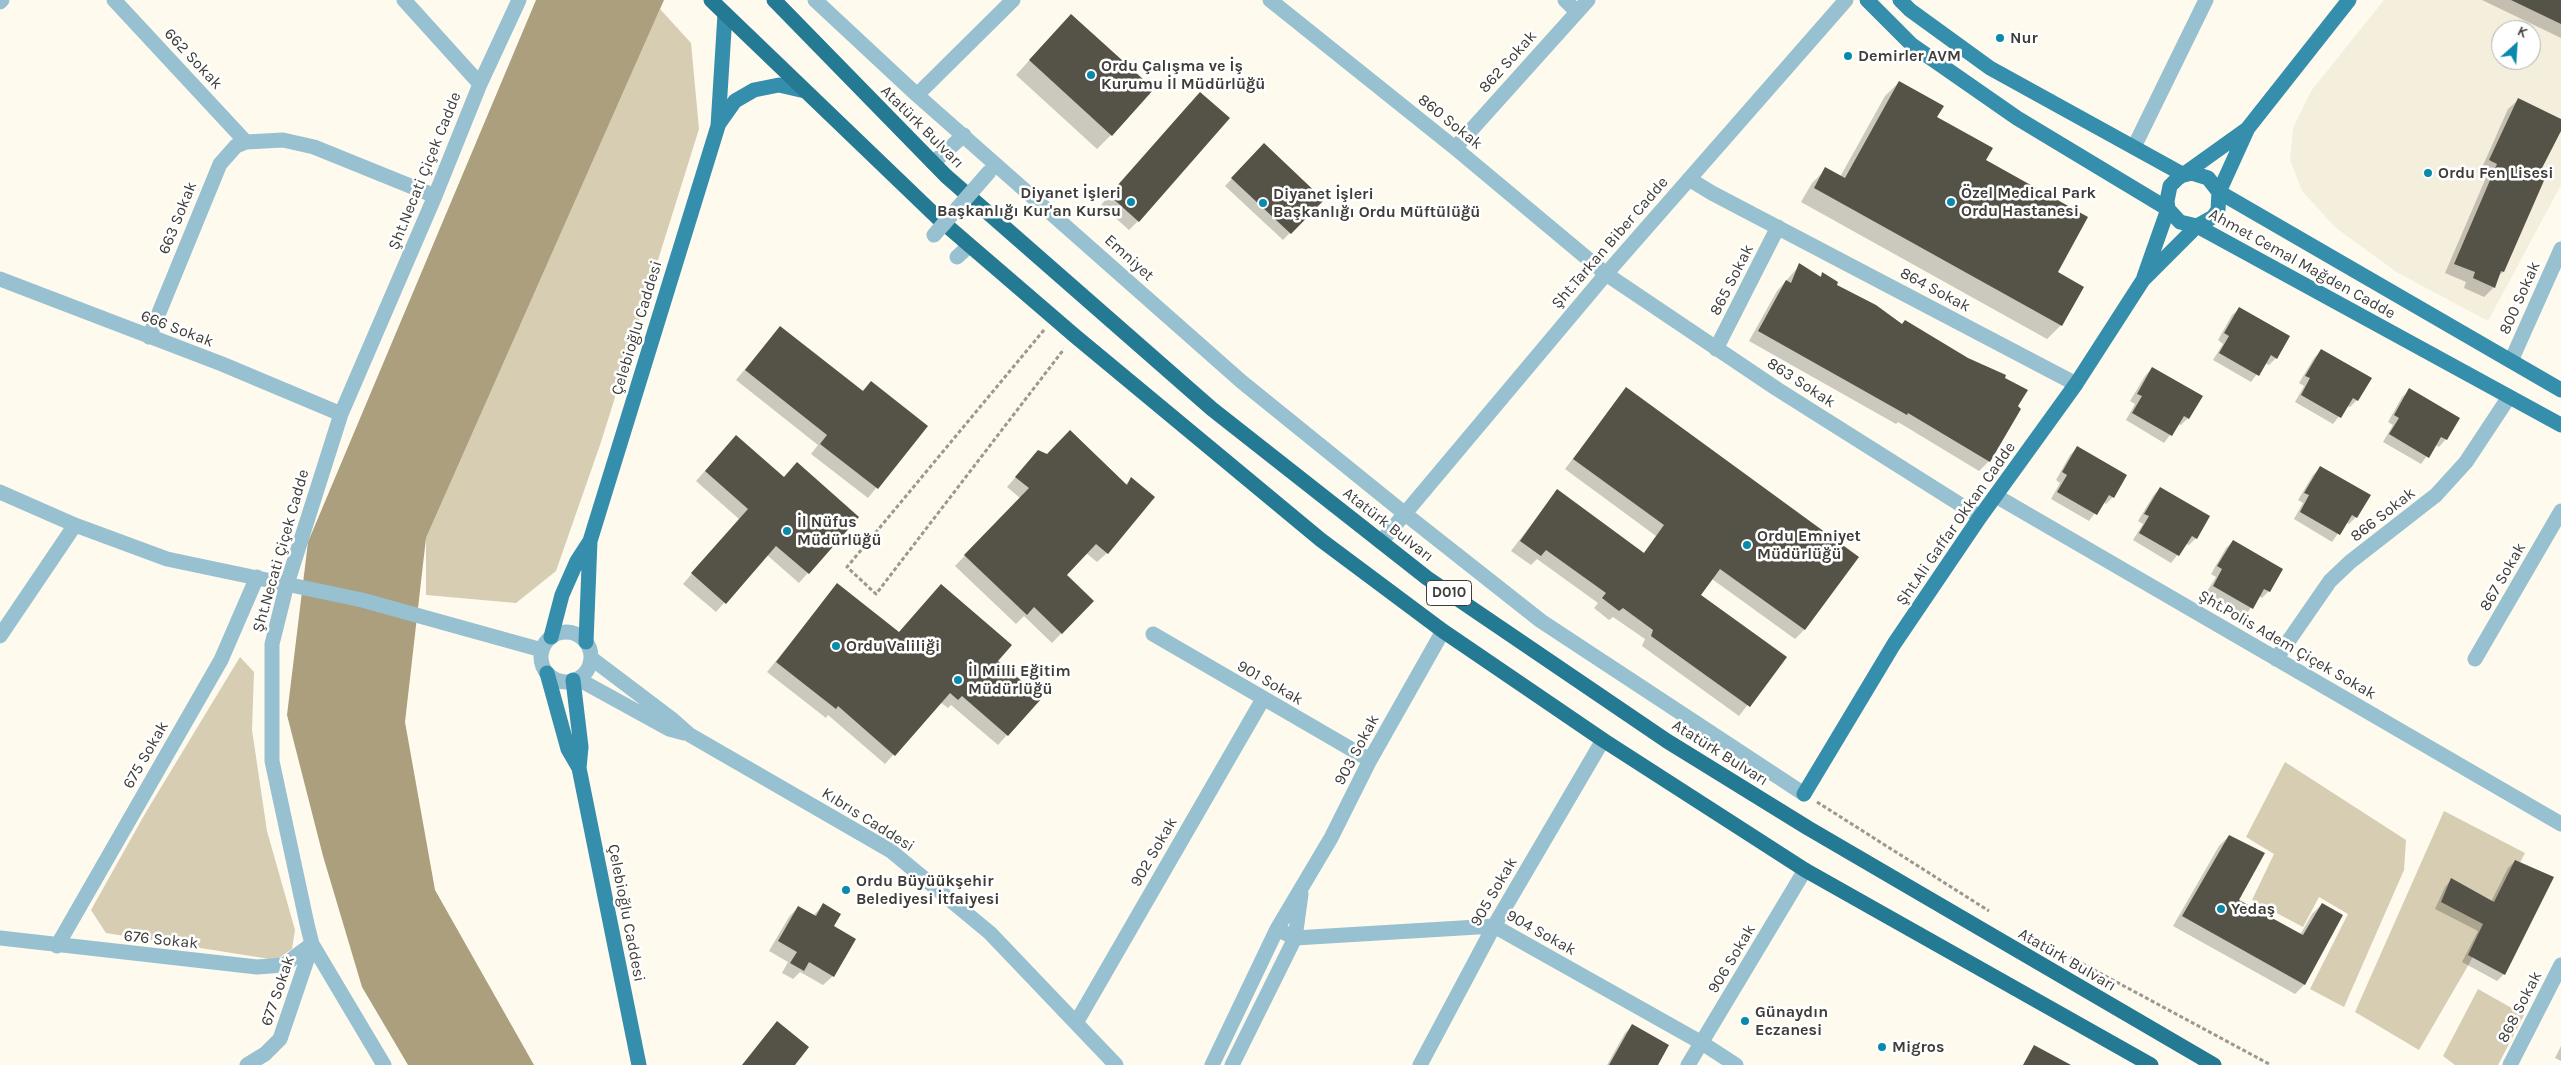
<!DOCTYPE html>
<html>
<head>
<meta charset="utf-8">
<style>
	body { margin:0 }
	#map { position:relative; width:2561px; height:1065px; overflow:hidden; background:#fefaee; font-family:Karla,sans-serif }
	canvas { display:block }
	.north { position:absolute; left:2491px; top:20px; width:50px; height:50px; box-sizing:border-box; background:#fff; border:1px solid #b2b1af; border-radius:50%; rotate:26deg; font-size:14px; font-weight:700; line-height:20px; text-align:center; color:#3e3d38 }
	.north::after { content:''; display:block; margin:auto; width:18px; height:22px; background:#078aab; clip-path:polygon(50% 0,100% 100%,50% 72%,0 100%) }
</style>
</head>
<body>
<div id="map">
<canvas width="2561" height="1065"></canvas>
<div class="north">K</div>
</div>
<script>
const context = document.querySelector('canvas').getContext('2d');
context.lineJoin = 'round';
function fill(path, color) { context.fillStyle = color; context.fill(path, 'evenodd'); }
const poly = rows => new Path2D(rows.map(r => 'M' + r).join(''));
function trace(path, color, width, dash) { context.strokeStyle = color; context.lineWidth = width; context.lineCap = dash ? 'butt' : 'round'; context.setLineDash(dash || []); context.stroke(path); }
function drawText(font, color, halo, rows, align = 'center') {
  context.font = font + ' Karla,sans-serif'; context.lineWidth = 5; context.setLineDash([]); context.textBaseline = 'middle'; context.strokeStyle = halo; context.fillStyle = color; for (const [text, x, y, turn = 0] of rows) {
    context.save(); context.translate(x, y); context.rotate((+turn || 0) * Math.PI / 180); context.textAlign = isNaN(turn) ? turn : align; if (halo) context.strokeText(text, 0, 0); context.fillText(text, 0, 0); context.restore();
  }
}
fill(poly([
	[2384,0,2561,0,2561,185,2488,321,2398,273,2336,228,2302,191,2290,160,2293,128,2311,91],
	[2501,30,2531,30,2531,60,2501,60]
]), '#f4eedc');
fill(poly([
	[660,9,691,43,699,129,601,442,556,571,516,603,426,595,426,538],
	[240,657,254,672,252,730,267,831,295,930,292,949,276,960,106,933,91,910,146,812],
	[2285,762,2406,840,2404,870,2344,1007,2310,989,2348,914,2319,897,2303,927,2252,900,2274,854,2246,837],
	[2444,811,2525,853,2469,964,2419,1050,2355,1012],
	[2478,989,2524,1015,2498,1065,2455,1065,2443,1056]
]), '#d6cdb2');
fill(poly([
	[536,0,664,0,426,538,405,722,435,890,534,1065,408,1065,362,987,323,856,287,715,308,542]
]), '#ab9f7d');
fill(poly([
	[2482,0,2561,0,2561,38],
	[1057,30,1111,135,1097,149,1016,75],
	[1899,82,1984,160,2056,273,2082,287,2061,325,2047,339,1801,202,1812,183,1826,169,1840,177,1885,96],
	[2518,100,2539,173,2503,272,2497,277,2494,287,2484,297,2464,288,2466,282,2445,273,2488,173,2481,170,2508,109],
	[1190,103,1138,221,1129,230,1101,205],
	[1264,145,1322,200,1283,240,1225,186],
	[1800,265,1819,278,1823,274,1835,286,1902,325,1968,359,2019,409,1989,461,1979,471,1898,422,1896,424,1749,341,1777,291],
	[2240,308,2276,358,2269,365,2265,363,2251,382,2213,360,2223,344,2218,340,2232,315],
	[780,327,862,392,871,382,926,426,868,498,811,454,818,445,736,380],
	[2321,351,2357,400,2350,407,2347,406,2333,424,2295,402,2304,386,2299,383,2314,358],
	[2152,368,2188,418,2181,425,2178,424,2164,443,2126,420,2135,404,2130,401,2145,376],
	[1626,389,1857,557,1804,630,1795,639,1712,579,1700,595,1785,657,1739,716,1642,646,1645,639,1613,617,1609,620,1594,608,1598,603,1537,559,1531,565,1511,551,1557,491,1643,554,1656,536,1565,469],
	[2410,390,2458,418,2446,439,2439,447,2435,445,2421,464,2383,442,2393,425,2388,422,2402,397],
	[727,446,857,517,799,583,767,555,716,612,683,584,739,519,696,481],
	[2077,448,2113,497,2106,504,2103,502,2089,521,2051,499,2060,483,2056,480,2070,455],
	[1038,451,1126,484,1131,479,1107,553,1097,562,1086,553,1065,575,1093,601,1052,643,1024,616,1016,624,955,566,1020,498,1007,487],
	[2320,468,2356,517,2349,524,2346,522,2332,542,2294,519,2303,503,2298,500,2313,475],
	[2160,488,2196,538,2189,545,2186,544,2171,563,2133,540,2143,524,2138,521,2153,496],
	[2233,541,2269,591,2262,598,2259,596,2245,616,2206,593,2216,577,2211,574,2226,548],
	[837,585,899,633,997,661,1040,698,998,745,951,705,948,708,940,702,885,764,828,715,826,718,767,672],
	[2229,836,2238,900,2300,935,2312,914,2322,904,2341,916,2304,985,2295,994,2173,926,2219,846],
	[2515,861,2504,974,2497,981,2462,962,2478,931,2435,909,2445,887,2451,880,2491,902,2508,868],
	[823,905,832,927,833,976,823,985,800,972,793,979,782,973,788,962,769,951,789,917,798,907,813,916],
	[1632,1026,1656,1065,1607,1065,1625,1033],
	[2561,1046,2561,1061,2555,1058]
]), '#0003');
fill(poly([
	[2511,0,2561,0,2561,24],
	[1071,14,1154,89,1112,136,1029,60],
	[1899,81,1944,106,1937,117,1993,148,1986,160,2088,217,2058,272,2084,287,2062,326,1814,188,1825,167,1845,178],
	[1200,92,1230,118,1139,222,1109,195],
	[2518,98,2561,119,2561,131,2540,172,2546,176,2504,272,2501,271,2495,288,2473,278,2475,272,2454,264,2497,164,2489,160],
	[1264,143,1324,200,1291,234,1231,178],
	[1799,263,1821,277,1822,272,1838,282,1837,285,1876,305,1902,324,1905,320,1968,358,2006,375,2005,378,2028,390,2018,406,2021,409,1990,462,1908,413,1907,415,1758,331,1786,280,1791,283],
	[2239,307,2290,336,2277,359,2271,355,2259,376,2219,353,2229,336,2224,333],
	[780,326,863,391,871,381,928,426,878,489,820,444,827,435,745,370],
	[2321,349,2372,378,2358,401,2353,398,2341,418,2301,395,2310,378,2305,376],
	[2152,367,2203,396,2189,419,2184,416,2172,436,2132,413,2142,396,2137,394],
	[1626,387,1859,557,1805,630,1720,569,1701,595,1787,657,1750,707,1651,636,1653,630,1623,608,1619,611,1602,598,1606,593,1546,550,1541,556,1520,541,1557,489,1644,553,1664,525,1573,459],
	[2409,388,2460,418,2447,440,2441,437,2429,458,2389,434,2399,418,2394,415],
	[1070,430,1127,485,1131,477,1155,497,1108,554,1096,544,1067,575,1094,601,1062,634,1034,607,1027,615,964,555,1029,488,1015,477,1038,450,1047,454],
	[736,435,784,477,797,462,859,517,809,574,776,546,726,604,691,573,748,509,705,471],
	[2077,446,2127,475,2114,498,2109,495,2097,515,2057,492,2067,475,2062,472],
	[2320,466,2371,495,2357,518,2352,515,2340,535,2300,512,2309,495,2304,493],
	[2160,487,2210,516,2197,539,2192,536,2179,556,2139,533,2149,516,2144,514],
	[2233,540,2283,569,2270,592,2264,589,2253,609,2213,586,2222,569,2217,566],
	[837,583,899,632,941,584,1012,645,998,661,1042,698,1008,736,962,696,958,700,950,693,895,756,838,706,836,709,776,662],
	[2229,835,2265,853,2239,900,2303,935,2322,903,2343,915,2305,985,2182,916],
	[2515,860,2554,877,2505,975,2468,955,2483,924,2441,902,2451,878,2494,902],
	[823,903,841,914,834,926,856,939,834,977,809,962,804,971,790,963,797,952,778,941,798,906,816,916],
	[777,1021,809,1047,795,1065,742,1065],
	[1632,1024,1669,1045,1658,1065,1609,1065],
	[2034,1045,2071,1065,2023,1065]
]), '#555248');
trace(poly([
	[1044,330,847,567,876,594,1064,349],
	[1817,802,1989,911],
	[2042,942,2271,1065]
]), '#9b9890', 3, [4, 2.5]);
trace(poly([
	[114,0,246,142],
	[404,0,480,84],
	[815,0,917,95,1242,382,1404,513,1541,621,1804,794],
	[1270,0,1455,148,1606,274,1777,389,1980,517],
	[1565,0,1577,12],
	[0,2,2,0],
	[917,95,1013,0],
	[2134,147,2206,0],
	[1455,148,1588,0],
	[933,163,964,135],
	[1689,179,1712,193,2076,384],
	[957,257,969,246],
	[0,279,222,364,341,414],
	[149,337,220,164,236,146,246,142,283,140,314,147,435,196],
	[1716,349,1778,227],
	[2511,361,2561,249],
	[0,492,75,525,167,559,362,600,542,650],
	[1996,496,2561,824],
	[1381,542,1606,274,1846,0],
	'541 657a25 25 0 1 1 50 0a25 25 0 1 1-50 0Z',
	[1153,634,1370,760],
	[0,636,75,525],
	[591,658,673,720,690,735,891,851,990,933,1116,1065],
	[2276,659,2330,581,2350,562,2436,495,2466,462,2509,397],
	[2475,659,2561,511],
	[578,679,669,729,684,733],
	[1277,929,1295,938,1494,926,1702,1043,1736,1065],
	[0,938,257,967,284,965,312,944],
	[57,946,221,660,257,577],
	[1076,1023,1263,699],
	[247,1065,265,1054,280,1039,312,945],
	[384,1065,312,944,307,924,272,761,272,644,287,584,341,414,435,196,480,84,519,0],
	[1212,1065,1277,929,1331,838,1370,760,1443,631],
	[1232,1065,1295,938,1301,894],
	[1420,1065,1494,926,1603,740],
	[1688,1065,1805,870],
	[2510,1065,2561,965]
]), '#97c0d0', 15);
trace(poly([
	[1867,0,1912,45,2017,118,2168,209,2180,222,2197,226,2561,425],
	[1900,0,1910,10,1990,68,2184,175,2192,173,2208,178,2219,192,2561,390],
	[718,125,735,101,754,90,779,85,805,91],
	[2144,277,2168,209,2167,201,2170,186,2177,179,2247,129],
	[551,637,562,595,577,561,590,541,718,126,725,14],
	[586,642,590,541],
	[547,673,568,749,579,768,581,747,573,680],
	[579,768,639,1065],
	[1804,794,1894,644,1980,517,2076,384,2143,280,2197,226,2213,217,2218,210,2219,192,2248,128,2349,0]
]), '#358eab', 15);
trace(poly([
	[711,0,939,219,1075,336,1321,540,1443,631,1603,740,1805,870,2151,1065],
	[774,0,946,176,1212,409,1427,578,1667,741,1808,828,2214,1065]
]), '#247993', 15);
trace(poly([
	[934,235,989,172]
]), '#97c0d0', 15);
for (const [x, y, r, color] of [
	[2000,38,5,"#078aab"],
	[1848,56,5,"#078aab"],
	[1091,75,5,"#078aab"],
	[2428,173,5,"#078aab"],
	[1131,202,5,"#078aab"],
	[1951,202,5,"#078aab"],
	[1263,203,5,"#078aab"],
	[787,531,5,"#078aab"],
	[1747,545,5,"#078aab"],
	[836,646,5,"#078aab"],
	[958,680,5,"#078aab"],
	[846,890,5,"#078aab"],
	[2221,909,5,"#078aab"],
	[1745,1021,5,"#078aab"],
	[1882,1047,5,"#078aab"]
]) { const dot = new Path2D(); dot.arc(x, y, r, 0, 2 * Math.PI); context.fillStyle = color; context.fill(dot); trace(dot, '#fff', 2); }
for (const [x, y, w] of [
	[1449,593,45]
]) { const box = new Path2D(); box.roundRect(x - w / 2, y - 12.5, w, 25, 4); context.fillStyle = '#fff'; context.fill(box); trace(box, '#3e3d38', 1); }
drawText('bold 15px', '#3e3d38', null, [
	["D010",1449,593]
]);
drawText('bold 16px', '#3e3d38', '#fff', [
	["Nur",2010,38],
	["Demirler AVM",1858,56],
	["Ordu Çalışma ve İş",1101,66],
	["Kurumu İl Müdürlüğü",1101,84],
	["Ordu Fen Lisesi",2438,173],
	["Diyanet İşleri",1121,193,"right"],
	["Başkanlığı Kur'an Kursu",1121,211,"right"],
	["Özel Medical Park",1961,193],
	["Ordu Hastanesi",1961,211],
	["Diyanet İşleri",1273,194],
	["Başkanlığı Ordu Müftülüğü",1273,212],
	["İl Nüfus",797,522],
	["Müdürlüğü",797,540],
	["Ordu Emniyet",1757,536],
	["Müdürlüğü",1757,554],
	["Ordu Valiliği",846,646],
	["İl Milli Eğitim",968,671],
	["Müdürlüğü",968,689],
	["Ordu Büyüükşehir",856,881],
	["Belediyesi İtfaiyesi",856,899],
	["Yedaş",2231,909],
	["Günaydın",1755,1012],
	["Eczanesi",1755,1030],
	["Migros",1892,1047]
], 'left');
drawText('16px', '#3e3d38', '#fff', [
	["662 Sokak",193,59,47],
	["862 Sokak",1508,62,-48],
	["860 Sokak",1450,122,39],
	["Atatürk Bulvarı",922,127,45],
	["Şht.Necati Çiçek Cadde",425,171,-68],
	["663 Sokak",178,218,-68],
	["Şht.Tarkan Biber Cadde",1610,243,-49],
	["Emniyet",1129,258,42],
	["Ahmet Cemal Mağden Cadde",2302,264,29],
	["865 Sokak",1732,280,-63],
	["864 Sokak",1935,290,28],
	["800 Sokak",2520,298,-66],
	["Çelebioğlu Caddesi",637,328,-73],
	["666 Sokak",177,329,21],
	["863 Sokak",1801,383,33],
	["866 Sokak",2383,515,-38],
	["Şht.Ali Gaffar Okkan Cadde",1956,524,-55],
	["Atatürk Bulvarı",1388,525,38],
	["Şht.Necati Çiçek Cadde",281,551,-74],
	["867 Sokak",2503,577,-60],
	["Şht.Polis Adem Çiçek Sokak",2287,645,30],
	["901 Sokak",1270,683,30],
	["903 Sokak",1357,750,-62],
	["Atatürk Bulvarı",1720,753,32],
	["675 Sokak",146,755,-60],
	["Kıbrıs Caddesi",868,820,32],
	["902 Sokak",1154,852,-60],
	["905 Sokak",1494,892,-60],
	["Çelebioğlu Caddesi",626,913,79],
	["904 Sokak",1541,933,29],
	["676 Sokak",161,940,6],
	["906 Sokak",1732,959,-59],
	["Atatürk Bulvarı",2067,960,30],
	["677 Sokak",278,991,-71],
	["868 Sokak",2520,1007,-63]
]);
</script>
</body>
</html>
